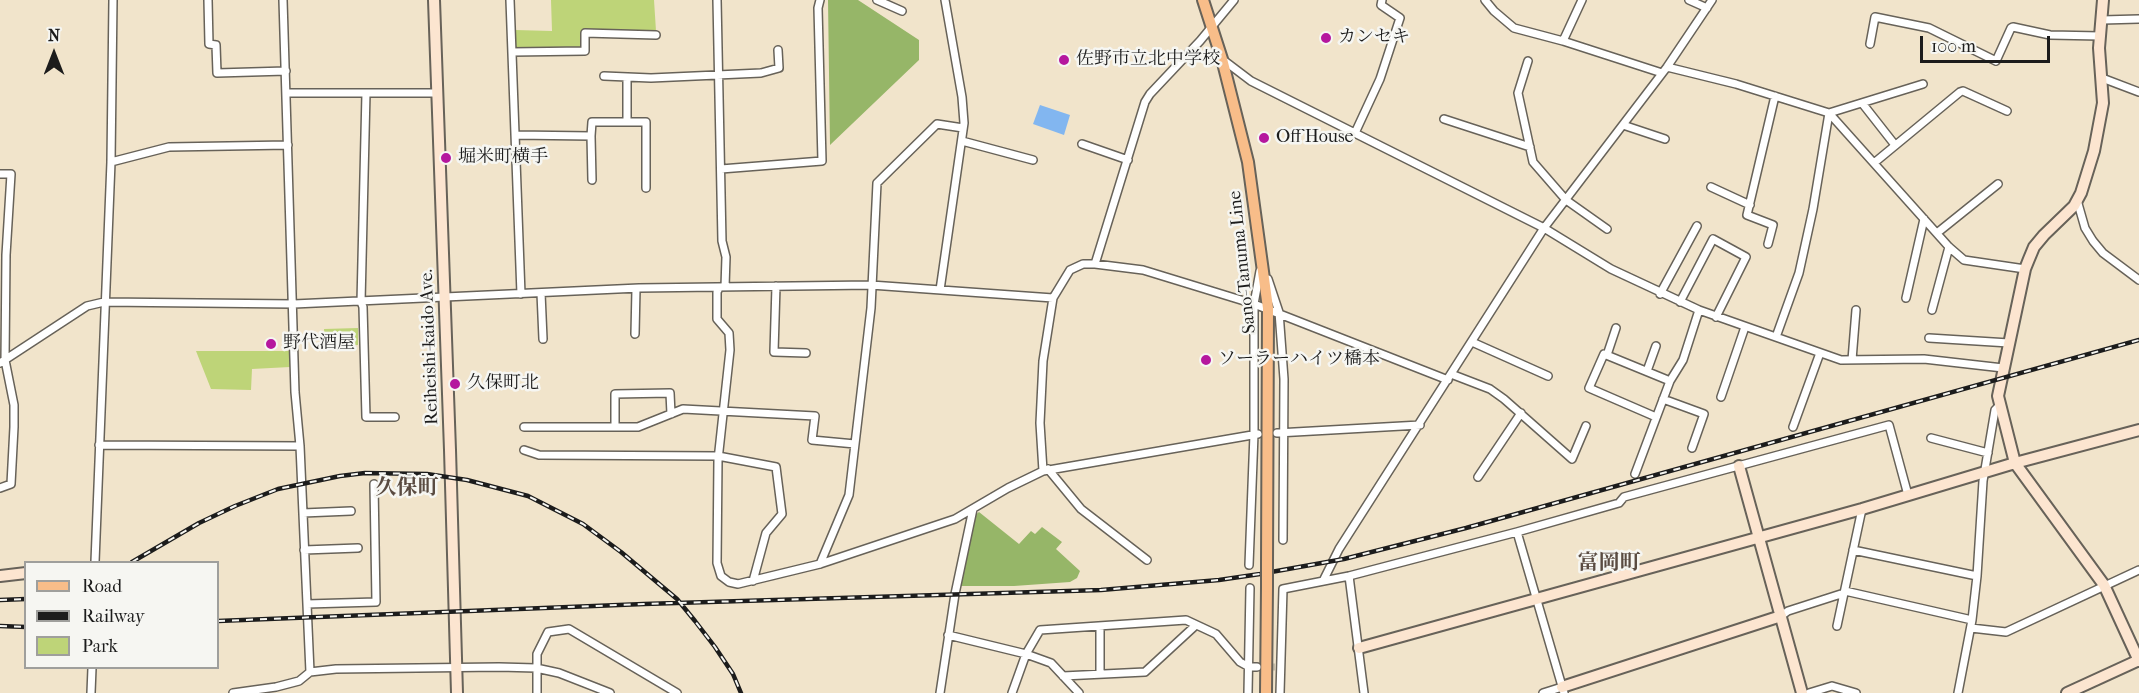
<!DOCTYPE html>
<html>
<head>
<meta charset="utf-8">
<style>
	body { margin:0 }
	#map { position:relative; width:2139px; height:693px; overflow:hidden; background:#f1e4cb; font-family:"IM FELL French Canon",serif }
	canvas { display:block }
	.legend { position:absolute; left:24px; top:561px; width:195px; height:108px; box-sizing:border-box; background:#f6f6f2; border:2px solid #9f9f9c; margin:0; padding:8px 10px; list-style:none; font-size:18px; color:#1c1c1c }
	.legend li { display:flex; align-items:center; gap:12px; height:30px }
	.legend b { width:30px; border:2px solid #9f9f9c }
	.north { position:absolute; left:24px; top:24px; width:60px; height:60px; -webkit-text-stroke:4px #f6f6f2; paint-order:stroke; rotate:0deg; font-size:16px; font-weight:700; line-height:24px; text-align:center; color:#1c1c1c }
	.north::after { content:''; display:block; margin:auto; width:21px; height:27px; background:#1c1c1c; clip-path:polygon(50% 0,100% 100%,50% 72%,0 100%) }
	.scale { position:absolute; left:1920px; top:36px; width:130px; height:27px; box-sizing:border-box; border:3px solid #1c1c1c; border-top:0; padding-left:8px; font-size:18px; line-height:21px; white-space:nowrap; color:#1c1c1c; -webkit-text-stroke:4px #f6f6f2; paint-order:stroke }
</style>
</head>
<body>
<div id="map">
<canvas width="2139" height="693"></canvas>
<ul class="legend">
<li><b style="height:8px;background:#f8bd89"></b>Road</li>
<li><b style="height:8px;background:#1c1c1c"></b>Railway</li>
<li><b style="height:16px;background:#bed478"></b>Park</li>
</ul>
<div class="north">N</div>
<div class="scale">100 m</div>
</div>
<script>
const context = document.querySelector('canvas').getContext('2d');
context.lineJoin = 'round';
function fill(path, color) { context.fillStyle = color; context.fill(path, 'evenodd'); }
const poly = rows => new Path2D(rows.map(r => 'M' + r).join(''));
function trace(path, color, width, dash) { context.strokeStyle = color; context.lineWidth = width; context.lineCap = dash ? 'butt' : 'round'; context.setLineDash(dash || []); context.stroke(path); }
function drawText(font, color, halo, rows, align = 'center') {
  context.font = font + ' "IM FELL French Canon","Noto Serif JP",serif'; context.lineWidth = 5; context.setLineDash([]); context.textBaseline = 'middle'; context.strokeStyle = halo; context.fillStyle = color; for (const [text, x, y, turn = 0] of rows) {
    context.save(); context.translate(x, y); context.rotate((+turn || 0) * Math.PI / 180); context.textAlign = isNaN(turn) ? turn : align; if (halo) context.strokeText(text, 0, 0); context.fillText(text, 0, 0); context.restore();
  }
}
fill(poly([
	[551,0,654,0,656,31,582,31,582,48,515,49,515,30,552,31],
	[358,328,358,345,325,346,324,329],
	[196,351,290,351,290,367,252,369,251,390,211,389]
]), '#bed478');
fill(poly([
	[828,0,858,0,919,40,919,60,830,145],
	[979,512,1019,544,1031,531,1035,534,1042,527,1062,542,1056,549,1080,571,1077,578,1070,582,1014,586,961,586,974,516]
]), '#96b668');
fill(poly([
	[1040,105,1070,115,1064,135,1033,124]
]), '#82b6f0');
trace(poly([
	[1262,667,1275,667]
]), '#c6bca8', 7, [7, 3.5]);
const street = poly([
	[208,0,209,44,216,45,217,73,286,71],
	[283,0,295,392,300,446,310,672],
	[510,0,521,294],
	[717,0,722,241,726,257,725,287],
	[877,0,902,11],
	[1485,0,1494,11,1514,28,1563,41,1662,73],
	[1689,0,1707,8],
	[2102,20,2139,19],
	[1563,41,1582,0],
	[1870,44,1875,17,1929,28,1996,61,2011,28,2013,27,2050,35,2100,36],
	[512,52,585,51,585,33,656,35],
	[1222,59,1251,81,1544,228,1611,269,1699,310,1841,360,1924,359,2003,368],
	[1528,61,1518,93,1533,162,1566,200,1607,229],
	[1667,67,1736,84,1829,113,1949,247,1964,260,2025,269],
	[604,76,651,78,761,73,779,68,778,50],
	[2102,78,2139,92],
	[286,93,437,93],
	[366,93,361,302,363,307,366,417,395,417],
	[1862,103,1895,145],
	[1829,113,1923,84],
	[1444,119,1530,147],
	[627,122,646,122,646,188],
	[1623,125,1665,139],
	[1355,133,1380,79,1400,18,1381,5,1382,0],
	[515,135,591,136,592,122,627,122,627,77],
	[591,136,592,180],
	[962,141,1033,160],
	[1082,144,1128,160],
	[111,162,169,147,288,145],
	[1874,163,1960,92,1963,91,2007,111],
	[721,169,822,161,818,8,820,0],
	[0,174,11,174,6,255,5,360,14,405,14,427,11,484,0,488],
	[1711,187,1750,205],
	[2077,200,2085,228,2093,241,2103,253,2139,280],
	[1937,233,1998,184],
	[1768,244,1773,225,1747,215,1775,96],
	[1095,264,1145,102,1150,94,1200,41,1234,0],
	[1268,279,1279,312,1284,379,1283,540],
	[776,286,774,352,806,353],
	[719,288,717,292,717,319,729,333,730,350,718,460,717,563,721,576,729,582,738,584,820,564,955,519,1008,488,1043,471,1258,434],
	[940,290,964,123,962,97,945,0],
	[541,293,543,339],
	[1660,294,1697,226],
	[1906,298,1924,219],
	[1680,302,1713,239,1746,257,1716,317],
	[1932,310,1949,247],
	[635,334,636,289],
	[1776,337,1799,273,1813,209,1829,113],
	[1929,338,2009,343],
	[1472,342,1548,376],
	[1607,355,1616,328],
	[1852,360,1856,310],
	[0,363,87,306,104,302,294,304,639,288,871,285,1053,298,1070,270,1083,264,1095,264,1143,270,1254,304,1448,380],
	[1647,371,1656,346],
	[1451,374,1490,389,1504,399,1572,459,1586,426],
	[1721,397,1745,327],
	[1663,399,1704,414,1692,448],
	[1656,417,1589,388,1604,354,1670,381],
	[524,427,638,427,683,409,815,416,812,440,855,444],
	[615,427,615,394,670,393,671,414],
	[1793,427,1820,353],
	[1277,433,1420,425],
	[1931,438,1988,453],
	[99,445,300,446],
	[524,450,539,455,718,456,776,467,782,514,766,533,753,581],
	[1048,469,1081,509,1147,560],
	[1043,471,1040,423,1043,361,1053,298],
	[1635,474,1670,381,1683,360,1699,310],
	[1478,477,1521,413],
	[303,513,351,511],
	[1517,532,1564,693],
	[304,550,358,548],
	[1853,550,1977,576],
	[95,562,111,162,113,0],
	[820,564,849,495,871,308,877,183,937,124,963,128],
	[1249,565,1254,434,1254,304,1260,271],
	[1349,576,1364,693],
	[1323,581,1339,549,1544,228,1667,67,1712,0],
	[1845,591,1972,620],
	[307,604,376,602,374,484],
	[1781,616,1788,611,1844,593],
	[1100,626,1100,674],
	[1837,626,1862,509],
	[1971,628,2006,632,2139,570],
	[948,635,1026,654,1051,663,1079,693],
	[1063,676,1145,672,1196,625],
	[91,693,92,668],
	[233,693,276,687,299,681,310,672,336,669,499,667,536,668,559,673,610,693],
	[537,693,537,654,548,632,569,629,677,693],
	[940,693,955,594,973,509],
	[1012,693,1026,654,1040,630,1186,620,1216,634,1240,662,1249,667,1257,667],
	[1248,693,1250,588],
	[1280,693,1283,589,1349,576,1517,532,1619,503,1624,497,1889,425,1908,495],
	[1543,693,1562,687],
	[1809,693,1832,686,1856,693],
	[1958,693,1972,620,1977,576,1983,481,1995,410,2000,405]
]);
const secondary = poly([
	[434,0,450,450,457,693],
	[2103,0,2099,48,2103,103,2094,151,2081,193,2074,206,2044,235,2034,247,2029,259,2025,269,1998,396,2015,463,2104,585,2139,661],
	[1739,466,1802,693],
	[0,576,26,573],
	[1359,648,1862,509,2015,463,2139,430],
	[1562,687,1781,616],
	[2067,693,2139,660]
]);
const primary = poly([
	[1203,0,1222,59,1248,162,1268,308,1267,564],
	[1266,693,1267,587]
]);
trace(street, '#676259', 10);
trace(secondary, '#676259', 14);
trace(primary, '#676259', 14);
trace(street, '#fff', 7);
trace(secondary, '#fce5d0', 10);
trace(primary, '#f8bd89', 10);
const rail = poly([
	[132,562,199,523,235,506,278,489,340,476,365,473,427,474,467,480,528,496,583,524,621,552,677,599,695,621,715,647,733,674,741,693],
	[0,600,26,599],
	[218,621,644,604,1101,590,1219,580,1260,574,1344,559,1466,528,2139,340],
	[0,626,26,627]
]);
trace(rail, '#1c1c1c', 4.5);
trace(rail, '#f6f6f2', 2, [7]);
const primaryBridge = poly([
	[1267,587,1267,564]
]);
trace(primaryBridge, '#676259', 14, []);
trace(primaryBridge, '#f8bd89', 10);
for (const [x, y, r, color] of [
	[1326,38,6,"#b5179e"],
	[1064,60,6,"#b5179e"],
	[1264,138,6,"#b5179e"],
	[446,158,6,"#b5179e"],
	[271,344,6,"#b5179e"],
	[1206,360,6,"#b5179e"],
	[455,384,6,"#b5179e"]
]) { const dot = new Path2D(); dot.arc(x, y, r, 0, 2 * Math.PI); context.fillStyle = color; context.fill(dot); trace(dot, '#f6f6f2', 2); }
drawText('18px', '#1c1c1c', '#f6f6f2', [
	["カンセキ",1338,38],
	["佐野市立北中学校",1076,60],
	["Off House",1276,138],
	["堀米町横手",458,158],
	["野代酒屋",283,344],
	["ソーラーハイツ橋本",1218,360],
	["久保町北",467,384]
], 'left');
drawText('18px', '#1c1c1c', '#f6f6f2', [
	["Sano-Tanuma Line",1243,262,-96],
	["Reiheishi-kaido Ave.",430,347,-92]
]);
drawText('bold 21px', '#5a4b41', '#f6f6f2', [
	["久保町",407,489],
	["富岡町",1609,564]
]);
</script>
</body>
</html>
